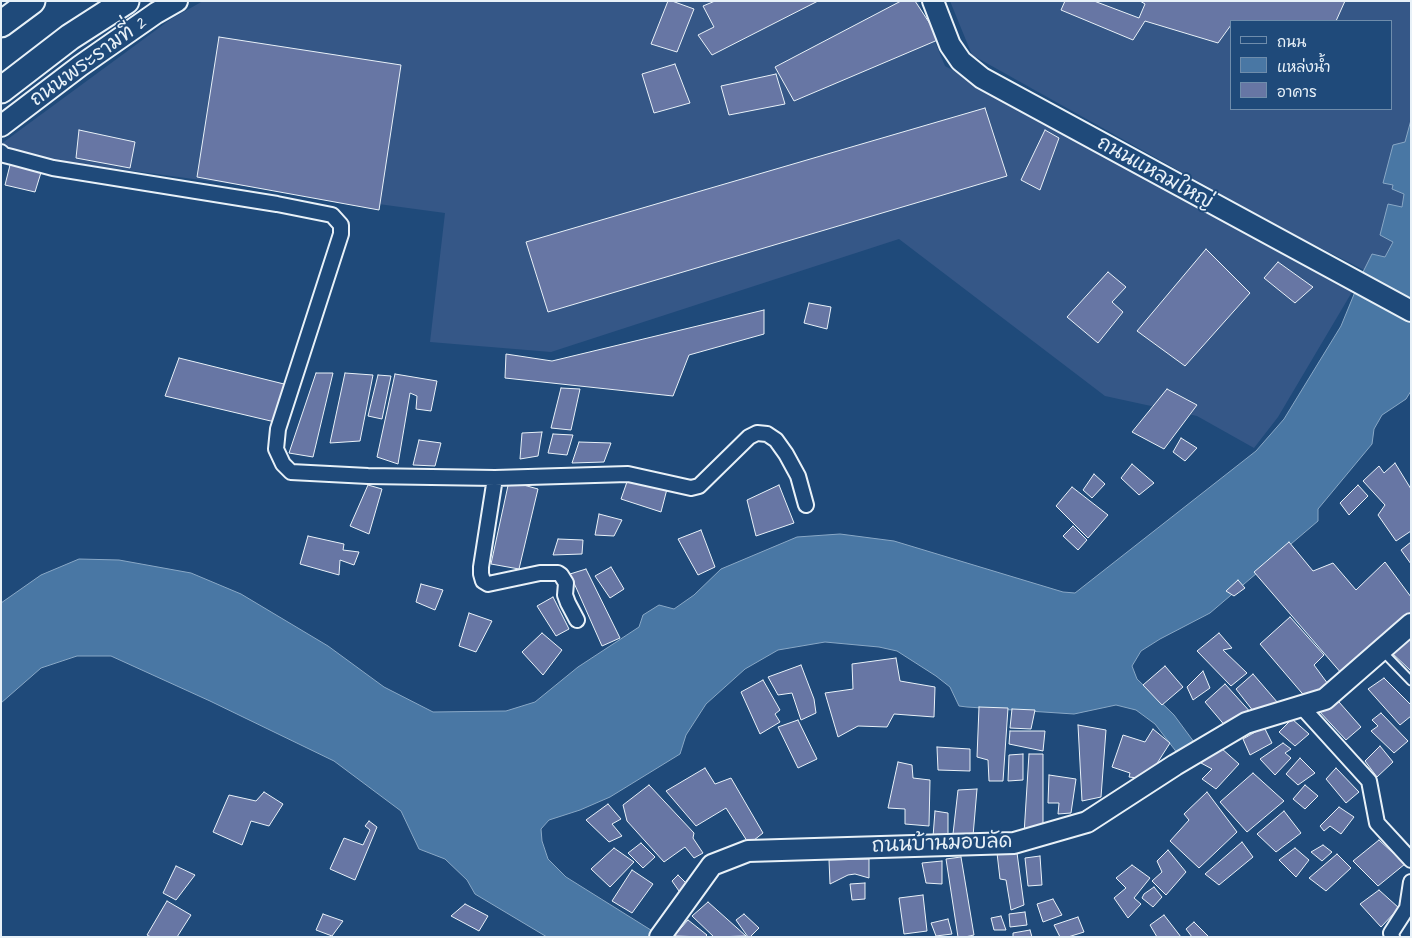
<!DOCTYPE html>
<html>
<head>
<meta charset="utf-8">
<style>
	body { margin:0 }
	#map { position:relative; width:1412px; height:938px; overflow:hidden; background:#1f4a7a; font-family:Caveat,"Playpen Sans Thai",sans-serif }
	canvas { display:block }
	.frame { position:absolute; inset:0; border:2px solid #e8f1f8; pointer-events:none }
	.legend { position:absolute; left:1230px; top:20px; width:162px; height:90px; box-sizing:border-box; background:#1f4a7a; border:1px solid #6f8dac; margin:0; padding:6px 9px; list-style:none; font-size:15px; color:#e8f1f8 }
	.legend li { display:flex; align-items:center; gap:10px; height:25px }
	.legend b { width:25px; border:1px solid #6f8dac }
</style>
</head>
<body>
<div id="map">
<canvas width="1412" height="938"></canvas>
<div class="frame"></div>
<ul class="legend">
<li><b style="height:6px;background:#1f4a7a"></b>ถนน</li>
<li><b style="height:14px;background:#4977a4"></b>แหล่งน้ำ</li>
<li><b style="height:14px;background:#6776a4"></b>อาคาร</li>
</ul>
</div>
<script>
const context = document.querySelector('canvas').getContext('2d');
context.lineJoin = 'round';
function fill(path, color) { context.fillStyle = color; context.fill(path, 'evenodd'); }
const poly = rows => new Path2D(rows.map(r => 'M' + r).join(''));
function trace(path, color, width, dash) { context.strokeStyle = color; context.lineWidth = width; context.lineCap = dash ? 'butt' : 'round'; context.setLineDash(dash || []); context.stroke(path); }
function drawText(font, color, halo, rows, align = 'center') {
  context.font = font + ' Caveat,"Playpen Sans Thai",sans-serif'; context.lineWidth = 4; context.setLineDash([]); context.textBaseline = 'middle'; context.strokeStyle = halo; context.fillStyle = color; for (const [text, x, y, turn = 0] of rows) {
    context.save(); context.translate(x, y); context.rotate((+turn || 0) * Math.PI / 180); context.textAlign = isNaN(turn) ? turn : align; if (halo) context.strokeText(text, 0, 0); context.fillText(text, 0, 0); context.restore();
  }
}
fill(poly([
	[203,1,918,1,945,66,1352,292,1278,417,1254,448,1197,416,1105,396,899,239,551,352,430,342,445,213,1,153,1,144,171,19],
	[950,1,1411,1,1411,120,1405,142,1383,182,1393,185,1393,189,1404,194,1402,207,1388,205,1393,241,1385,257,1372,254,1364,270,1285,230,972,55],
	[1231,21,1391,21,1391,109,1231,109]
]), '#355787');
const water = poly([
	[1411,120,1411,391,1406,399,1382,415,1374,429,1372,444,1318,509,1318,521,1210,613,1160,639,1141,651,1132,666,1137,679,1174,715,1194,742,1178,754,1155,724,1136,710,1116,705,1074,714,967,707,959,706,950,687,936,676,897,651,879,647,825,642,778,650,745,669,706,704,686,735,680,754,610,797,580,810,549,820,541,829,542,841,548,859,566,877,662,937,547,937,475,894,467,880,445,859,419,849,401,811,334,761,210,701,111,656,77,656,41,668,1,703,1,603,41,575,79,559,119,560,191,573,241,594,328,646,384,687,433,712,506,711,535,702,578,667,639,627,643,615,659,605,674,609,694,595,721,569,797,537,840,534,894,541,1063,592,1075,593,1256,451,1284,419,1341,326,1364,270,1372,254,1385,257,1393,242,1380,235,1388,204,1402,207,1404,194,1392,189,1393,185,1383,183,1393,145,1405,142,1411,120]
]);
fill(water, '#4977a4');
trace(water, '#89a8c6', 1);
const building = poly([
	[668,1,672,1,694,9,677,52,651,44,668,1],
	[715,1,818,1,712,55,698,35,714,27,703,6,715,1],
	[901,1,915,1,940,39,794,101,775,67,901,1],
	[1065,1,1094,1,1139,18,1145,4,1140,1,1345,1,1336,21,1231,21,1231,25,1218,43,1145,21,1133,40,1061,10,1065,1],
	[219,37,401,65,379,210,197,177,219,37],
	[675,64,690,103,654,113,642,74,675,64],
	[776,74,785,104,729,115,721,86,776,74],
	[985,108,1007,176,548,312,526,242,985,108],
	[79,130,135,142,130,168,76,158,79,130],
	[1045,130,1059,138,1040,190,1021,180,1045,130],
	[11,161,43,166,35,192,5,185,11,161],
	[1206,249,1250,293,1185,366,1137,331,1206,249],
	[1278,262,1313,287,1295,303,1264,278,1278,262],
	[1108,272,1126,287,1112,302,1123,312,1098,343,1067,317,1108,272],
	[809,303,831,307,827,329,804,323,809,303],
	[764,310,764,334,689,355,673,396,505,378,506,354,552,361,764,310],
	[179,358,284,384,275,422,165,396,179,358],
	[316,373,333,373,313,457,289,453,316,373],
	[345,373,373,375,360,441,330,443,345,373],
	[395,374,437,381,431,411,416,409,417,396,410,393,398,464,377,457,395,374],
	[378,375,391,376,382,419,368,416,378,375],
	[561,388,580,389,571,430,551,428,561,388],
	[1167,389,1197,405,1164,449,1132,432,1167,389],
	[542,432,538,456,520,459,522,433,542,432],
	[553,434,573,435,567,455,548,453,553,434],
	[1181,438,1197,448,1185,461,1173,452,1181,438],
	[419,440,441,443,435,466,413,465,419,440],
	[579,442,611,443,604,462,572,463,579,442],
	[1395,463,1411,489,1411,531,1396,541,1378,515,1385,505,1363,481,1379,466,1384,473,1395,463],
	[1132,464,1154,483,1139,495,1121,478,1132,464],
	[1094,474,1105,484,1092,498,1083,490,1094,474],
	[628,479,667,489,661,512,621,499,628,479],
	[509,481,538,489,519,569,491,564,509,481],
	[368,485,382,489,369,534,350,526,368,485],
	[779,485,794,523,756,536,747,500,779,485],
	[1358,485,1368,496,1349,515,1340,503,1358,485],
	[1072,487,1108,515,1088,538,1056,506,1072,487],
	[599,514,622,520,614,536,595,535,599,514],
	[1073,526,1087,540,1078,550,1063,536,1073,526],
	[701,530,715,567,698,575,678,539,701,530],
	[308,536,344,544,343,550,359,552,354,565,340,560,339,575,300,564,308,536],
	[558,539,583,540,582,554,553,555,558,539],
	[1289,542,1313,571,1333,563,1356,590,1385,562,1411,597,1411,615,1342,674,1254,572,1289,542],
	[1411,542,1411,564,1401,550,1411,542],
	[611,567,624,589,610,598,595,576,611,567],
	[586,569,620,638,602,646,570,574,586,569],
	[1238,580,1245,588,1234,596,1226,591,1238,580],
	[421,584,443,590,435,610,416,602,421,584],
	[553,597,569,629,556,636,537,606,553,597],
	[469,613,492,621,476,652,459,646,469,613],
	[1290,617,1324,655,1314,665,1328,684,1307,699,1260,644,1290,617],
	[542,633,562,650,543,675,522,652,542,633],
	[1219,633,1232,648,1223,650,1247,673,1231,686,1197,651,1219,633],
	[1411,635,1411,671,1391,652,1411,635],
	[896,658,900,681,935,687,934,717,894,714,887,727,858,726,838,737,825,693,853,689,852,664,896,658],
	[801,665,814,699,816,713,801,720,792,693,778,695,768,677,801,665],
	[1165,666,1183,687,1162,705,1143,685,1165,666],
	[1203,671,1210,688,1193,700,1187,687,1203,671],
	[1253,674,1278,703,1257,716,1236,689,1253,674],
	[1384,678,1411,705,1411,716,1400,725,1368,689,1384,678],
	[763,680,780,710,775,714,780,722,760,734,741,692,763,680],
	[1225,684,1253,715,1227,728,1205,702,1225,684],
	[1339,702,1361,727,1346,740,1318,710,1339,702],
	[979,707,1008,708,1003,781,989,781,988,760,977,757,979,707],
	[1012,709,1035,710,1031,729,1010,728,1012,709],
	[1381,713,1408,741,1394,753,1371,731,1378,726,1372,720,1381,713],
	[1292,719,1309,734,1295,746,1279,732,1292,719],
	[798,720,817,759,798,768,778,727,798,720],
	[1078,725,1106,730,1101,797,1082,801,1078,725],
	[1264,727,1272,743,1250,755,1243,739,1264,727],
	[1153,729,1170,743,1147,779,1129,777,1130,773,1112,767,1123,735,1145,742,1153,729],
	[1010,731,1045,731,1043,751,1009,744,1010,731],
	[1283,743,1291,749,1285,753,1291,758,1275,775,1260,759,1283,743],
	[1380,746,1393,762,1377,777,1365,761,1380,746],
	[937,747,970,749,970,771,938,770,937,747],
	[1221,748,1239,764,1216,789,1202,779,1212,769,1201,763,1221,748],
	[1023,754,1023,780,1008,781,1009,755,1023,754],
	[1029,754,1043,754,1043,830,1024,834,1029,754],
	[1300,758,1315,773,1298,785,1286,774,1300,758],
	[898,762,912,765,913,778,930,780,929,826,905,824,905,809,888,808,898,762],
	[705,768,715,784,731,778,763,833,749,844,726,808,696,826,666,791,705,768],
	[1336,768,1359,792,1346,803,1326,779,1336,768],
	[1253,773,1284,801,1247,832,1220,802,1253,773],
	[1049,775,1076,779,1071,813,1058,814,1059,803,1048,803,1049,775],
	[649,785,694,833,693,838,703,853,694,858,685,847,664,862,627,821,623,805,649,785],
	[1305,785,1318,796,1305,809,1293,799,1305,785],
	[977,789,973,836,953,834,958,790,977,789],
	[264,792,283,804,269,826,251,821,242,845,213,832,229,795,256,801,264,792],
	[1207,792,1237,832,1199,868,1170,841,1189,820,1184,814,1207,792],
	[608,804,621,819,612,824,622,836,609,842,586,820,608,804],
	[1339,807,1354,817,1341,834,1330,826,1324,831,1320,826,1339,807],
	[935,811,948,813,948,840,933,837,935,811],
	[1284,811,1301,833,1276,852,1257,834,1284,811],
	[369,821,377,827,355,880,330,869,344,838,363,845,370,830,365,826,369,821],
	[1379,840,1405,864,1378,886,1353,861,1379,840],
	[1242,842,1253,857,1219,885,1205,874,1242,842],
	[641,843,655,857,643,868,628,853,641,843],
	[1323,845,1332,852,1322,861,1311,852,1323,845],
	[614,848,634,862,610,887,591,869,614,848],
	[1295,848,1309,860,1296,877,1279,860,1295,848],
	[1168,850,1186,872,1166,895,1152,881,1162,872,1157,861,1168,850],
	[997,853,1017,853,1024,905,1011,910,1006,880,1000,879,997,853],
	[1337,854,1351,868,1326,891,1309,878,1337,854],
	[1040,856,1042,885,1028,886,1025,858,1040,856],
	[961,857,974,935,965,937,958,937,946,859,961,857],
	[869,859,869,878,855,874,848,875,830,884,829,860,869,859],
	[942,861,942,884,926,883,922,863,942,861],
	[1132,865,1150,878,1134,898,1141,904,1128,918,1114,898,1126,888,1116,878,1132,865],
	[176,866,195,875,176,900,163,893,176,866],
	[632,870,653,884,632,913,612,901,632,870],
	[678,875,687,884,679,891,672,881,678,875],
	[865,883,865,899,852,900,850,884,865,883],
	[1154,887,1162,897,1153,907,1142,898,1144,894,1154,887],
	[1379,890,1399,908,1381,927,1360,904,1379,890],
	[923,895,927,931,904,934,899,898,923,895],
	[1053,899,1062,915,1043,922,1037,904,1053,899],
	[167,901,191,915,177,937,151,937,147,935,167,901],
	[708,902,746,936,714,937,692,916,708,902],
	[465,904,488,916,479,931,451,916,465,904],
	[1025,912,1027,925,1010,927,1009,914,1025,912],
	[323,914,343,921,332,936,316,930,323,914],
	[744,914,759,928,750,937,748,937,736,920,744,914],
	[1164,915,1181,937,1157,937,1150,925,1164,915],
	[1001,916,1006,930,994,930,991,918,1001,916],
	[1078,917,1084,932,1068,937,1060,937,1054,925,1078,917],
	[948,919,952,934,936,936,931,923,948,919],
	[688,920,707,935,705,937,674,936,688,920],
	[1194,922,1209,937,1192,937,1186,929,1194,922],
	[1030,930,1032,937,1013,937,1013,933,1030,930]
]);
fill(building, '#6776a4');
trace(building, '#e8f1f8', 1);
const lane = poly([
	[1383,652,1411,681]
]);
const street = poly([
	[1,152,4,155,12,157,53,168,277,204,332,215,341,225,341,234,278,429,276,449,283,464,291,472,368,476,495,478,628,474,691,488,699,486,749,437,757,433,767,434,776,440,786,454,798,476,806,505],
	[495,478,481,567,481,574,483,581,488,584,540,573,558,573,561,575,566,583,565,595,568,603,577,620],
	[1301,706,1369,781,1377,823,1411,860],
	[1392,937,1391,933,1407,908,1411,882]
]);
const secondary = poly([
	[933,1,950,45,961,61,982,78,1411,311],
	[1,126,80,66,156,13,177,1],
	[660,937,712,865,748,851,1014,843,1087,822,1175,765,1246,723,1325,699,1411,624]
]);
const highway = poly([
	[1,24,32,1],
	[1,90,70,37,126,1]
]);
trace(lane, '#e8f1f8', 11);
trace(street, '#e8f1f8', 18);
trace(secondary, '#e8f1f8', 24);
trace(highway, '#e8f1f8', 29);
trace(lane, '#1f4a7a', 7);
trace(street, '#1f4a7a', 14);
trace(secondary, '#1f4a7a', 20);
trace(highway, '#1f4a7a', 25);
drawText('20px', '#e8f1f8', '#1f4a7a', [
	["ถนนพระรามที่ 2",88,62,-36],
	["ถนนแหลมใหญ่",1155,173,29],
	["ถนนบ้านมอบลัด",942,844,-2]
]);
</script>
</body>
</html>
